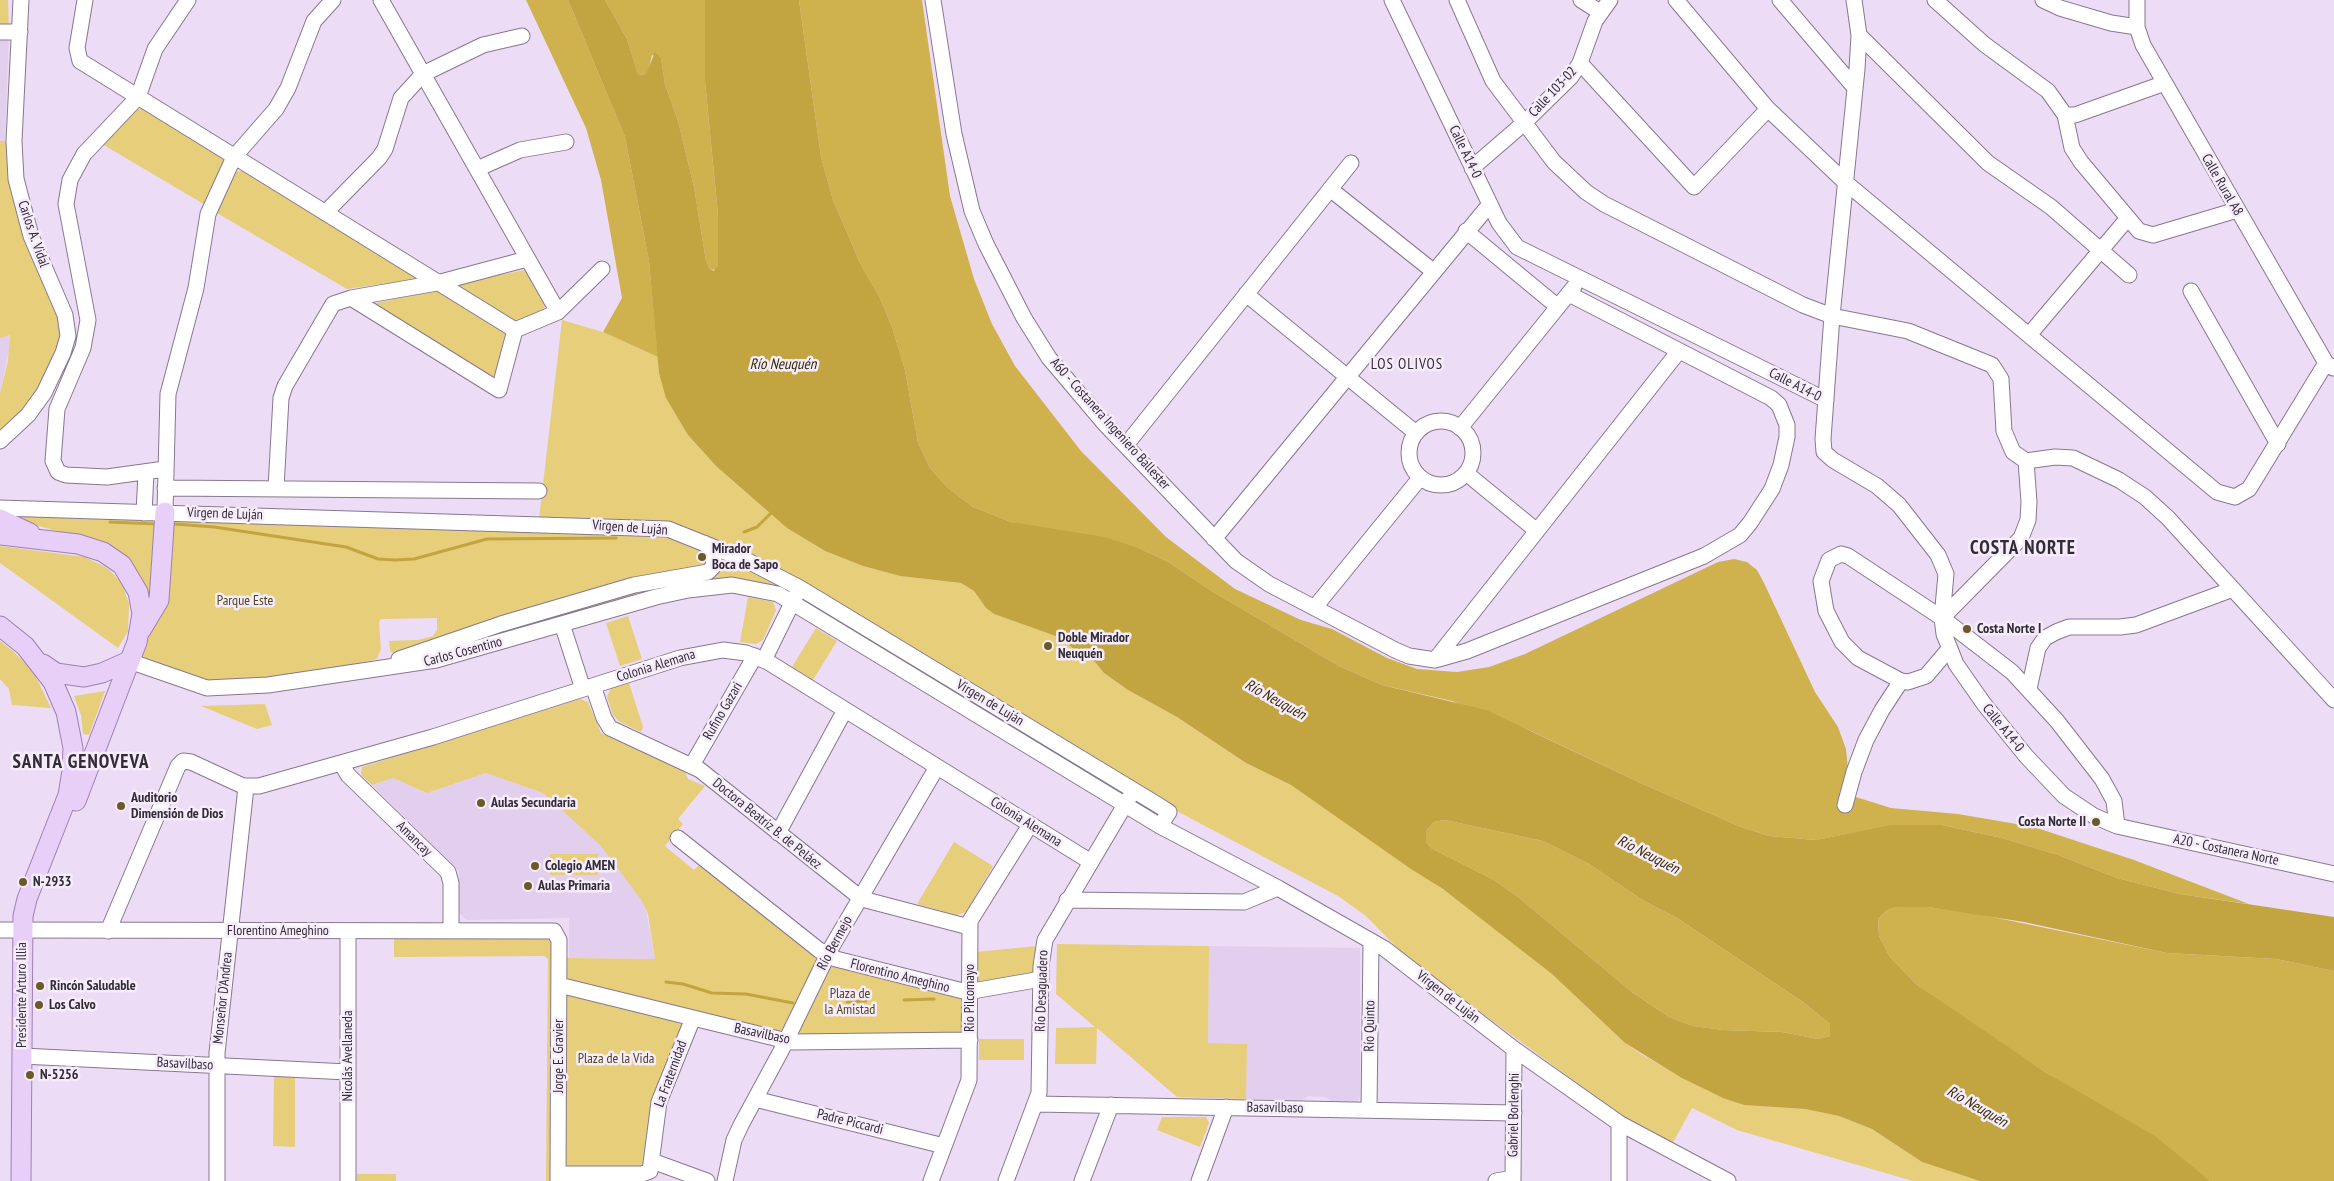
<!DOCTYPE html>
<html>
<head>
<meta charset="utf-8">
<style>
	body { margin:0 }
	canvas { display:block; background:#ecdcf6 }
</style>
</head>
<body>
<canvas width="2334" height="1181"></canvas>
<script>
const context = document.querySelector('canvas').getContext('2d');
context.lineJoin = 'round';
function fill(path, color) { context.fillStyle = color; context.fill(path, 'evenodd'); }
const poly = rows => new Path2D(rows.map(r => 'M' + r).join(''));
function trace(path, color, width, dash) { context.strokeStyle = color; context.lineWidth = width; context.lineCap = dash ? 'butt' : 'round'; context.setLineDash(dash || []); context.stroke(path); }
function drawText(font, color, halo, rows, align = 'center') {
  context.font = font + ' "PT Sans Narrow",sans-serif'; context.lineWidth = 5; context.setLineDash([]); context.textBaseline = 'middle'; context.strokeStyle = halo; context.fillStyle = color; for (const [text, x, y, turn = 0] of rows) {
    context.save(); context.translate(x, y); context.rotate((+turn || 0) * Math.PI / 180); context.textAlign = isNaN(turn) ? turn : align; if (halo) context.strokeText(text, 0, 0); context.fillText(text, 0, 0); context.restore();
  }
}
fill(poly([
	[0,32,9,32,4,166,13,235,9,351,0,392],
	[486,773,543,793,606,850,645,905,655,959,569,958,569,918,467,920,459,913,459,871,372,785,393,778,427,793],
	[1209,946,1360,948,1360,1097,1357,1102,1331,1101,1325,1097,1308,1096,1303,1100,1246,1099,1247,1044,1208,1043]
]), '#e2cfee');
fill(poly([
	[0,0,8,0,9,32,0,32],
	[142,108,222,157,225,163,207,206,102,144,134,111],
	[0,141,14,141,9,145,55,304,60,330,57,351,45,379,24,409,0,433,0,393,8,361,10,335,0,338],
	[244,170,416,276,416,279,347,289,217,213,233,173],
	[525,270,545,306,541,312,518,320,513,320,458,286,460,283],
	[435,289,505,333,495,378,373,304],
	[562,320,603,332,658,357,659,373,688,435,716,466,787,528,825,551,863,566,900,576,961,583,974,591,986,608,994,614,1064,639,1082,657,1095,662,1104,673,1128,690,1177,717,1246,763,1291,785,1466,905,1552,974,1625,1043,1641,1054,1708,1091,1744,1105,1805,1109,1839,1116,1872,1129,1922,1162,1980,1181,1913,1181,1737,1130,1692,1108,1671,1146,1623,1117,1406,957,1366,916,1338,896,1171,808,820,594,669,524,539,519],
	[0,514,157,518,151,608,108,547],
	[171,519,654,532,706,550,709,565,396,655,390,651,389,641,417,640,433,636,437,630,437,618,381,619,379,622,381,649,377,659,315,674,211,683,140,656],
	[0,546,85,557,107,568,122,583,129,604,128,631,118,648,0,563],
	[719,555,783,587,736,580,445,653,421,655,626,591,706,577],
	[748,597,773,602,776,610,763,640,756,644,740,642],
	[808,600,1119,789,1119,790,1117,791,807,604],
	[628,616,642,659,620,666,606,623],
	[816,628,837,641,813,680,792,667],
	[0,641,13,651,33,671,51,708,12,705,9,689,0,679],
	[629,683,643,727,641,732,620,722,613,715,607,697,611,688],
	[105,691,89,735,83,734,81,715,74,696],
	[580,699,588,702,601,733,685,772,688,779,705,786,678,819,683,824,665,846,694,870,700,864,819,958,782,1033,566,980,564,958,655,959,648,914,642,901,601,846,543,793,486,773,427,793,393,778,372,785,361,775,362,767],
	[265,704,272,725,257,729,201,706],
	[954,842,993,866,966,912,956,915,917,904],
	[550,854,598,854,598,875,550,875],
	[545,935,552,939,552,1181,546,1181,548,959,544,956,394,957,394,936],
	[1057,944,1209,946,1208,1043,1247,1044,1246,1099,1177,1097,1097,1028,1096,1064,1055,1064,1056,1028,1095,1027,1056,994],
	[1037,946,1034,973,981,983,978,980,976,952],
	[833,964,964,999,965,1031,961,1035,800,1034,798,1031,830,965],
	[570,994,680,1023,683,1026,647,1168,568,1168,566,1165,566,997],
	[979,1039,1024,1039,1024,1060,979,1060],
	[274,1076,295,1077,295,1147,273,1146],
	[1162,1117,1206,1117,1209,1123,1200,1147,1157,1130],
	[357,1174,396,1174,396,1181,357,1181]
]), '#e7ce7a');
fill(poly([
	[526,0,568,0,625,137,649,261,658,357,603,332,622,298,601,180,586,128],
	[605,0,705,0,705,81,718,215,718,265,715,270,710,269,706,261,694,187,678,121,665,84,661,58,652,55,648,72,644,75,638,74,627,39],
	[799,0,922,0,950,196,974,279,992,324,1015,366,1081,451,1166,537,1235,589,1301,620,1332,629,1387,658,1417,669,1457,672,1489,667,1525,654,1718,562,1734,559,1747,562,1757,570,1764,583,1815,692,1838,727,1846,749,1848,769,1840,792,1891,808,1958,814,2034,827,2134,860,2249,904,2180,894,2117,878,2058,855,2002,838,1942,825,1852,833,1816,840,1769,836,1741,827,1645,785,1529,730,1452,701,1382,685,1339,666,1210,590,1170,563,1141,549,1011,522,973,507,947,487,930,468,918,443,905,370,892,327,880,298,860,263,833,200,821,157],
	[1445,820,1543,841,1589,864,1644,901,1677,918,1803,1002,1830,1024,1830,1036,1818,1039,1782,1032,1723,1030,1693,1026,1669,1017,1633,993,1518,897,1494,880,1431,848,1426,842,1426,831,1434,822],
	[1897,907,1928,907,1973,913,2167,953,2276,959,2334,971,2334,1181,2210,1181,2097,1104,2045,1072,1955,1013,1917,985,1890,957,1879,936,1878,919,1887,910]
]), '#cfb24e');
fill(poly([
	[568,0,605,0,627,39,638,74,644,75,647,72,655,52,661,58,665,84,678,121,694,187,706,261,710,269,714,271,718,265,718,215,705,81,705,0,799,0,821,157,833,200,860,263,880,298,892,327,905,370,918,443,930,468,947,487,973,507,1011,522,1105,537,1141,549,1170,563,1210,590,1339,666,1382,685,1486,710,1645,785,1741,827,1769,836,1816,840,1891,825,1942,825,2002,838,2058,855,2117,878,2180,894,2334,917,2334,971,2276,959,2167,953,2024,922,1928,907,1897,907,1887,910,1878,919,1879,936,1890,957,1917,985,2045,1072,2155,1136,2210,1181,1980,1181,1922,1162,1872,1129,1839,1116,1805,1109,1744,1105,1723,1098,1682,1078,1625,1043,1552,974,1443,889,1411,869,1291,785,1246,763,1177,717,1128,690,1104,673,1095,662,1077,653,1064,639,994,614,986,608,974,591,961,583,900,576,863,566,825,551,787,528,716,466,688,435,666,398,659,373,649,261,625,137],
	[1445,820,1543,841,1589,864,1644,901,1677,918,1803,1002,1830,1024,1830,1036,1818,1039,1782,1032,1723,1030,1693,1026,1669,1017,1633,993,1518,897,1494,880,1431,848,1426,842,1426,831,1434,822]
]), '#c2a540');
trace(poly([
	[110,522,157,524],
	[175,524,214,527,346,547,378,559,395,560,414,559,487,539,616,538],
	[744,532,757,527,771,513],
	[666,982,683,984,712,993,746,994,793,1003],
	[904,1000,934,999],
	[847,1002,866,1001]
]), '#c2a540', 3);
const minor = poly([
	[85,0,77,48,80,61,515,330],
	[381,0,558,312],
	[933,0,954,134,972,211,986,244,1024,318,1049,358,1104,423,1236,561,1269,584,1395,650,1409,656,1435,660,1467,651,1704,556,1740,535,1750,523,1772,489,1781,465,1787,437,1787,425,1779,405,1771,398,1569,294],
	[1392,0,1499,223,1517,247,1826,400],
	[1457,0,1493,81,1554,162,1586,192,1604,204,1803,305,1832,316,1908,331,1992,365,2001,379,2004,431,2013,452,2026,461,2055,457,2073,458,2119,480,2145,497,2168,518,2334,700],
	[1581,0,1600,12],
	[1676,0,1768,109,1845,182,2217,492,2235,497,2249,489,2326,363],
	[1780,0,1855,88],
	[1854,0,1859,35,1857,69,1832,316,1823,439,1824,452,1833,460,1877,486,1899,505,1938,555,1946,574,1942,618,1944,634,1956,664,1984,704,2026,756,2064,796,2094,816,2117,826,2334,874],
	[1935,0,1984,44,2048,91,2065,115,2075,115,2165,83],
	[2043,0,2060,8,2111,23,2137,27],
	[2137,0,2137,27,2143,45,2326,363,2333,368],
	[0,32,20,32],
	[1859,35,1988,163,2051,207,2129,275],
	[1580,63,1694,187,1768,109],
	[2065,115,2072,148,2081,162,2139,231,2153,235,2237,210],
	[1472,168,1524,123,1571,77,1580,63,1595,21,1610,0],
	[477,169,520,150,566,142],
	[1330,189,1433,271],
	[325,213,379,158,385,149,401,98,423,74,483,45,522,36],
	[1466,231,1558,307],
	[2191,291,2278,444],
	[1246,294,1416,433],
	[351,298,499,390,515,330,558,312,602,269],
	[2029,335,2128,218],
	'1409 453a32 32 0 1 1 64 0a32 32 0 1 1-64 0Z',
	[1460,428,1574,287],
	[0,441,28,415,44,393,63,353,68,336,65,315,31,236,16,179,14,141,21,0],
	[1126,445,1351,163],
	[165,469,107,477,66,475,58,472,53,461,57,409,83,348,88,320,66,204,70,180,84,154,138,97,155,49,188,0],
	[1466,473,1537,531],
	[165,488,539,491],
	[276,488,281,398,285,386,333,304,351,298,437,283,527,259],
	[0,508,668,529,748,561,800,588,1158,805,1169,812,1160,826],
	[165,512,168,394,196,288,208,214,234,157,276,109,288,88,314,21,333,0],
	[144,513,146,473],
	[1214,539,1490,204],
	[1315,607,1420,478],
	[1942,618,2021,538,2028,520,2029,502,2026,461],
	[562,624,583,689],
	[1949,649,1926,676,1908,682,1901,681,1858,658,1842,642,1826,611,1821,581,1829,560,1841,554,1848,556,1942,618,2012,672,2057,721,2102,779,2114,801,2117,826],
	[399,659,501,624,634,585,708,572,713,567,714,556,712,551,704,543],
	[764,660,797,593],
	[1435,660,1679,351],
	[129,661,207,688,268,685,436,660,656,597,688,590,732,585,778,594,1160,826,1278,888,1385,949,1514,1049,1619,1123,1728,1181],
	[593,686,604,718,610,728,700,770,857,895,866,900,969,927],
	[2029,689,2038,648,2045,638,2056,632,2069,627,2120,627,2136,625,2233,589],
	[341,763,348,775,448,872,451,883,451,930],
	[692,765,755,656],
	[1845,805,1854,772,1866,740,1882,710,1901,681],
	[778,833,845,710],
	[678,838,819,950,836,959,967,992,1041,979],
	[1067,900,1244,902,1278,888],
	[0,930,554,931,559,940,558,1181],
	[108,931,178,766,183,761,191,762,243,786,259,786,433,737,680,658,723,650,746,653,768,662,1091,862],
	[348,931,348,1181],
	[559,985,791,1042,970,1040],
	[22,1056,348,1072],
	[755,1099,944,1146],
	[1036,1104,1514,1113],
	[1369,1110,1371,943],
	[652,1161,707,1181],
	[558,1174,642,1174,650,1171,659,1102,693,1018],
	[217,1181,217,1053,246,787],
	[725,1181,734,1140,741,1125,781,1051,831,948,937,767],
	[931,1181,969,1080,970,921,1030,825],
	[1006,1181,1039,1093,1041,966,1045,940,1129,798],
	[1082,1181,1111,1105],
	[1199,1181,1226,1107],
	[1496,1181,1513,1178],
	[1513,1181,1514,1049],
	[1619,1181,1619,1123]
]);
const major = poly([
	[0,519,30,533],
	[0,535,78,544,103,552,122,565,138,592,142,614,137,642,76,801],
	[0,626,25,646,53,682,66,712,73,748,72,771,68,795,27,899,23,916,21,1181],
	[141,630,159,600,165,512],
	[43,664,56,673,84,677,102,673,129,661]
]);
trace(minor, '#87788f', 17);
trace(major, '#9e81b0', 21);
trace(minor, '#fff', 15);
trace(major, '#e8cff7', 19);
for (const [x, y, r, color] of [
	[702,557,5,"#695a27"],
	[1967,629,5,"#695a27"],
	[1048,646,5,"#695a27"],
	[481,803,5,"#695a27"],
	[121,806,5,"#695a27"],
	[2096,822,5,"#695a27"],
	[535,866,5,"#695a27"],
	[23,882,5,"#695a27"],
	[528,886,5,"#695a27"],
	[40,986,5,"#695a27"],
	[39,1005,5,"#695a27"],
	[30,1075,5,"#695a27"]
]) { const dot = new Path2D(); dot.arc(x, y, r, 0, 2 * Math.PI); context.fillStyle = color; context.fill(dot); trace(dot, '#f6ecfc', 2); }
drawText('14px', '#322c36', '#f6ecfc', [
	["Calle 103-02",1553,92,-47],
	["Calle A14-0",1465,152,64],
	["Calle Rural A8",2222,185,60],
	["Carlos A. Vidal",33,234,71],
	["Calle A14-0",1795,385,27],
	["A60 - Costanera Ingeniero Ballester",1110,424,48],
	["Virgen de Luján",225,514,2],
	["Virgen de Luján",630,528,4],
	["Carlos Cosentino",463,652,-15],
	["Colonia Alemana",656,666,-17],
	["Virgen de Luján",990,703,31],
	["Rufino Gazari",723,711,-60],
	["Calle A14-0",2003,728,51],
	["Colonia Alemana",1026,822,32],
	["Doctora Beatriz B. de Peláez",767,824,39],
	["Amancay",414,839,44],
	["A20 - Costanera Norte",2226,850,12],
	["Florentino Ameghino",278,931],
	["Río Bermejo",835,943,-62],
	["Florentino Ameghino",900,976,14],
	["Río Desaguadero",1042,991,-88],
	["Presidente Arturo Illia",22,995,-90],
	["Virgen de Luján",1448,997,38],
	["Monseñor D'Andrea",223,998,-84],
	["Río Pilcomayo",970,998,-90],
	["Río Quinto",1370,1026,-89],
	["Basavilbaso",762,1034,12],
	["Nicolás Avellaneda",348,1056,-90],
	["Jorge E. Gravier",559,1056,-90],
	["Basavilbaso",185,1064,3],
	["La Fraternidad",671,1074,-70],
	["Basavilbaso",1275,1108,1],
	["Gabriel Borlenghi",1514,1115,-89],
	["Padre Piccardi",850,1122,14]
]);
drawText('bold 14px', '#322c36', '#f6ecfc', [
	["Mirador",712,549],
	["Boca de Sapo",712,565],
	["Costa Norte I",1977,629],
	["Doble Mirador",1058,638],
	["Neuquén",1058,654],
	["Auditorio",131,798],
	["Dimensión de Dios",131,814],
	["Aulas Secundaria",491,803],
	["Costa Norte II",2086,822,"right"],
	["Colegio AMEN",545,866],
	["N-2933",33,882],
	["Aulas Primaria",538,886],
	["Rincón Saludable",50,986],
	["Los Calvo",49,1005],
	["N-5256",40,1075]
], 'left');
drawText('14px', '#52461c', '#f6ecfc', [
	["Parque Este",245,601],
	["Plaza de",850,994],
	["la Amistad",850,1010],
	["Plaza de la Vida",616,1059]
]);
drawText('italic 15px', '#372c00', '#f6ecfc', [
	["Río Neuquén",783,365],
	["Río Neuquén",1275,700,29],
	["Río Neuquén",1648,855,27],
	["Río Neuquén",1977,1107,30]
]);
context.letterSpacing = '1px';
drawText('15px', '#322c36', '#f6ecfc', [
	["LOS OLIVOS",1407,365]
]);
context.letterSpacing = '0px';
context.letterSpacing = '1px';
drawText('bold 19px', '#322c36', '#f6ecfc', [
	["COSTA NORTE",2023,549],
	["SANTA GENOVEVA",81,763]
]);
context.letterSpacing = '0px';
</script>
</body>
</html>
